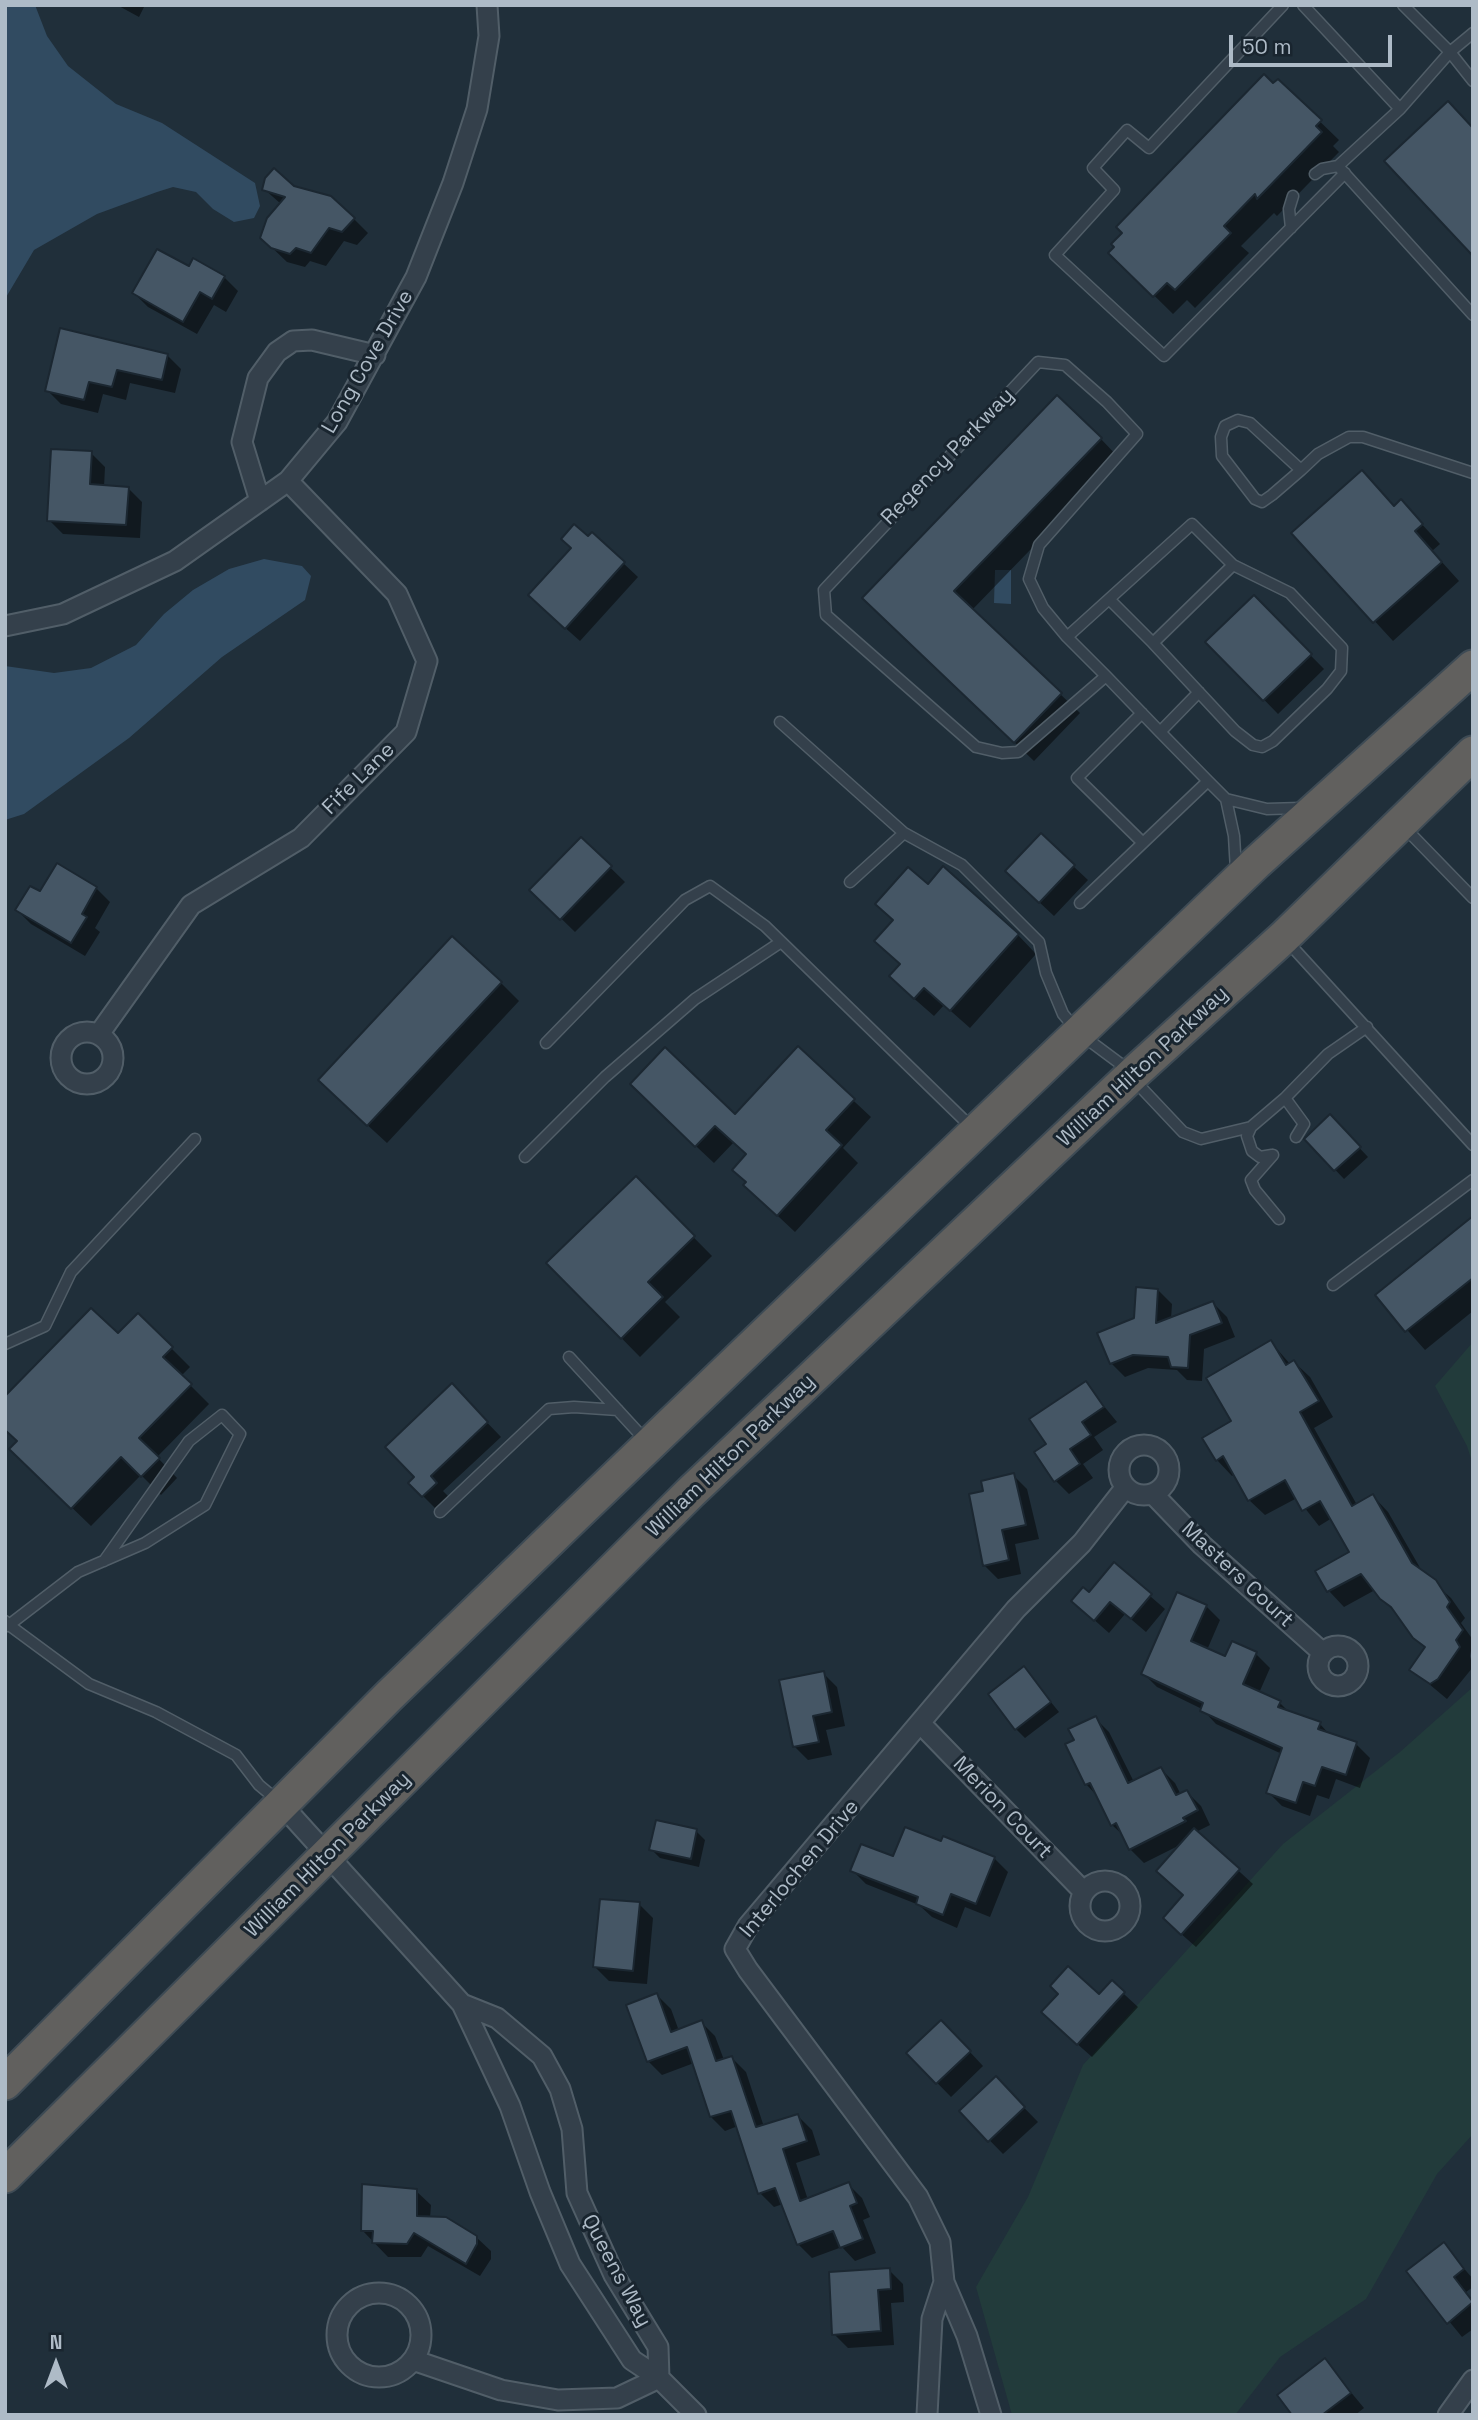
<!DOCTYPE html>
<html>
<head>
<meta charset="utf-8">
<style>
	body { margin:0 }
	#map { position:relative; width:1478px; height:2420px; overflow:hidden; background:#202f3a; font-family:"Space Grotesk",sans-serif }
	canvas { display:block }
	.frame { position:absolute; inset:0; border:7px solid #aebbc7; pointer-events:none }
	.north { position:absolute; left:21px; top:2329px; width:70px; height:70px; -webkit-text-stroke:5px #19252f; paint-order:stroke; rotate:0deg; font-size:19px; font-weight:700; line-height:28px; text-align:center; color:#aebbc7 }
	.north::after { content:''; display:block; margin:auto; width:24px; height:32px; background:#aebbc7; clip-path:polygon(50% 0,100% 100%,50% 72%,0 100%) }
	.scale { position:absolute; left:1229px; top:35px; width:163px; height:32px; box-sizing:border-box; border:4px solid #aebbc7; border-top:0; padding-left:9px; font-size:21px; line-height:24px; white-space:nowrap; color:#aebbc7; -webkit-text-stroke:5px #19252f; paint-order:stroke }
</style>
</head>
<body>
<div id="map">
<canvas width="1478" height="2420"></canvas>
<div class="frame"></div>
<div class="north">N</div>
<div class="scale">50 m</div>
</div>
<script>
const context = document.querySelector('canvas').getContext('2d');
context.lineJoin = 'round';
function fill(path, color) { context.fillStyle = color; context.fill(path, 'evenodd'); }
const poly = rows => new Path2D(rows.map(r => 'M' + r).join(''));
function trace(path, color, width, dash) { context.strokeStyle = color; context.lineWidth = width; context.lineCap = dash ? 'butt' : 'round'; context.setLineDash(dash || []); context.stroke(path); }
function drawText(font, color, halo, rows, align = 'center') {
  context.font = font + ' "Space Grotesk",sans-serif'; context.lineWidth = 6; context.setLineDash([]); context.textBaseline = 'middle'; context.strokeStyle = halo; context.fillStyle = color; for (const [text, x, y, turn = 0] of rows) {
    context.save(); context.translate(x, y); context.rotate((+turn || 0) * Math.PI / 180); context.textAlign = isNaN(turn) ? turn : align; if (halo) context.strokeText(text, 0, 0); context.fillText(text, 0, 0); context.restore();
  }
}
fill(poly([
	[1473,1342,1473,1465,1467,1446,1435,1386],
	[1473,1687,1473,2134,1437,2174,1366,2299,1280,2357,1235,2415,1012,2415,976,2287,1028,2197,1083,2065,1283,1844,1400,1752]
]), '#223b3b');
fill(poly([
	[5,5,35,5,47,36,68,66,116,104,162,123,255,183,260,206,254,218,234,222,213,209,196,192,173,187,157,192,97,214,34,250,5,299],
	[264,559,302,566,311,576,305,600,222,657,129,738,24,814,5,820,5,666,54,673,91,668,136,645,164,614,193,590,229,569],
	[995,570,1011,570,1011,604,994,603]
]), '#314b61');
fill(poly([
	[117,5,145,5,139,17],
	[1278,81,1339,140,1333,146,1339,152,1277,216,1274,213,1241,246,1249,253,1195,308,1187,300,1173,314,1111,253],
	[264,189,354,219,368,233,357,245,344,241,326,266,310,261,305,267,287,262,262,238,281,204],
	[189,268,224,277,238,291,226,312,214,305,197,334,148,307,134,293],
	[167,355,181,369,175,393,130,383,126,400,103,394,98,413,61,404,47,390],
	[1101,439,1119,458,972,610,1080,713,1034,761,883,617],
	[91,453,105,467,104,487,128,488,142,502,140,538,63,534,49,520],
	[1395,507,1419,521,1440,544,1432,551,1459,581,1393,641,1294,533],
	[592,534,638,577,580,641,544,609],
	[1254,598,1324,669,1278,714,1208,642],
	[1041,836,1088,880,1054,916,1021,885],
	[581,839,625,882,575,932,532,890],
	[928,887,1018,935,1036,954,970,1028,944,1005,934,1016,910,995,901,965],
	[96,888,110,902,95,928,100,932,85,956,31,924,17,910,40,894],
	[501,983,519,1001,387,1143,339,1099],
	[798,1049,871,1117,843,1148,858,1163,795,1232,763,1202,748,1155,734,1142,714,1163,649,1102,735,1117],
	[1330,1117,1368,1157,1344,1179,1306,1139],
	[635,1178,712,1256,665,1302,680,1317,640,1357,548,1263],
	[1473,1218,1473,1311,1425,1350,1377,1296],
	[1158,1290,1172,1304,1171,1319,1213,1303,1227,1317,1235,1337,1204,1349,1202,1381,1187,1380,1177,1370,1148,1368,1125,1377,1111,1363,1136,1319],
	[138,1315,190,1367,181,1376,209,1404,157,1457,177,1478,161,1495,141,1475,91,1526,11,1449],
	[1271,1342,1290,1364,1294,1362,1310,1377,1333,1417,1314,1428,1357,1505,1373,1496,1388,1512,1423,1573,1451,1598,1465,1618,1461,1623,1473,1640,1470,1656,1473,1667,1447,1699,1411,1669,1426,1648,1375,1590,1344,1607,1329,1591,1351,1552,1332,1518,1319,1526,1297,1498,1265,1515,1249,1500,1235,1474,1232,1476,1217,1460],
	[1085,1383,1117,1422,1094,1437,1103,1450,1083,1464,1093,1478,1069,1494,1055,1480],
	[452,1386,501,1437,443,1491,450,1498,437,1510,410,1483,416,1477],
	[1013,1475,1027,1489,1039,1539,1015,1544,1021,1574,998,1579,984,1565],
	[1114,1565,1165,1609,1146,1632,1125,1614,1109,1633,1073,1601,1089,1594],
	[1206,1606,1220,1620,1207,1650,1226,1658,1233,1643,1256,1654,1270,1668,1259,1693,1280,1703,1291,1714,1320,1724,1330,1735,1356,1744,1370,1758,1360,1788,1336,1779,1329,1799,1317,1795,1310,1816,1282,1806,1268,1792,1282,1754,1216,1724,1202,1709,1157,1687,1143,1673],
	[1024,1669,1059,1712,1025,1738,1016,1729],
	[823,1673,837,1687,845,1726,826,1730,832,1755,808,1760,794,1746],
	[1095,1718,1109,1732,1134,1782,1161,1769,1175,1783,1181,1795,1187,1792,1201,1806,1210,1825,1196,1832,1253,1884,1196,1947,1179,1932,1185,1896,1182,1844,1144,1863,1130,1849,1124,1836,1112,1825,1098,1797,1086,1784,1076,1741],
	[696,1831,705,1840,699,1867,660,1858,651,1849],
	[942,1844,994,1858,1008,1872,990,1917,965,1907,957,1928,932,1917,919,1905,866,1884,852,1870],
	[639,1904,653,1918,647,1984,609,1981,595,1967],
	[1112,1983,1138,2007,1092,2057,1057,2026,1099,1997],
	[657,1995,671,2009,679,2031,701,2022,715,2036,724,2060,732,2058,746,2072,764,2127,798,2116,812,2130,820,2155,796,2163,808,2200,848,2184,862,2198,870,2217,863,2220,876,2253,855,2261,842,2247,812,2258,798,2244,783,2204,774,2207,760,2193,738,2126,725,2131,711,2117,694,2063,662,2075,648,2061],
	[955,2036,983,2066,951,2097,908,2053],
	[996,2079,1038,2122,1003,2154,961,2111],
	[416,2191,431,2205,430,2218,476,2237,491,2251,491,2259,480,2276,428,2246,421,2257,388,2257,362,2230],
	[1443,2244,1473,2279,1473,2287,1466,2292,1473,2300,1473,2329,1462,2337,1408,2271],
	[889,2270,903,2284,904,2302,891,2303,894,2345,848,2348,834,2334],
	[1325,2361,1364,2408,1355,2415,1294,2415]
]), '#0007');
const building = poly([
	[1264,74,1273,83,1278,79,1322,120,1316,126,1322,132,1257,199,1255,194,1224,226,1231,233,1175,290,1167,283,1153,297,1108,253,1114,247,1111,244,1122,233,1116,227,1264,74],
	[1448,101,1473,128,1473,256,1384,161,1448,101],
	[274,168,294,186,331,196,355,218,342,232,329,228,311,253,296,248,290,254,271,248,260,238,267,218,285,197,262,190,265,178,274,168],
	[157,249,189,266,193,258,225,276,212,299,200,292,183,322,132,293,157,249],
	[60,328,168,354,162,380,117,370,112,387,89,382,84,400,45,391,60,328],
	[1057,395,1102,438,954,591,1062,693,1014,743,862,598,1057,395],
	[51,449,92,451,90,484,129,487,126,525,47,521,51,449],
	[1362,470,1394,506,1401,499,1423,524,1415,531,1442,562,1373,623,1291,533,1362,470],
	[574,524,588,536,592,532,625,562,565,629,528,595,571,548,561,539,574,524],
	[1254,595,1312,654,1263,701,1205,642,1254,595],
	[1041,833,1075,865,1039,903,1005,871,1041,833],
	[581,837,612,866,560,920,529,890,581,837],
	[57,863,97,887,82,914,87,917,71,943,15,910,30,886,40,891,57,863],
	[943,866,1019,934,950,1011,924,988,914,999,889,976,900,964,874,941,893,920,875,904,908,867,928,884,943,866],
	[452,936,502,982,367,1126,318,1080,452,936],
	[798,1046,855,1099,826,1130,842,1145,777,1216,743,1185,746,1182,732,1170,746,1154,715,1126,695,1147,630,1084,665,1047,735,1114,798,1046],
	[1330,1114,1361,1147,1334,1171,1304,1139,1330,1114],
	[636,1176,695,1236,648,1282,663,1297,621,1339,546,1263,636,1176],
	[1473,1216,1473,1278,1405,1332,1375,1295,1473,1216],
	[1136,1287,1158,1289,1156,1323,1213,1301,1222,1323,1190,1335,1188,1368,1171,1367,1168,1357,1133,1355,1110,1364,1097,1333,1134,1318,1136,1287],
	[91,1308,118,1333,138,1313,173,1347,163,1357,192,1384,139,1438,160,1458,141,1477,121,1457,71,1509,9,1449,17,1441,5,1430,5,1396,91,1308],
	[1271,1340,1286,1365,1294,1360,1319,1401,1300,1412,1352,1506,1373,1494,1412,1563,1436,1580,1450,1602,1447,1607,1463,1630,1456,1640,1460,1647,1438,1679,1430,1684,1409,1670,1425,1647,1413,1638,1391,1607,1380,1599,1361,1574,1327,1592,1315,1571,1349,1552,1320,1501,1302,1511,1285,1480,1248,1501,1223,1456,1216,1461,1202,1438,1231,1421,1206,1378,1271,1340],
	[1086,1381,1104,1407,1082,1422,1091,1435,1070,1449,1080,1464,1054,1482,1034,1452,1046,1444,1029,1419,1086,1381],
	[452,1383,488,1422,431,1476,437,1483,422,1497,408,1483,414,1477,385,1447,452,1383],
	[1014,1473,1026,1525,1002,1530,1009,1560,983,1566,969,1494,983,1491,981,1481,1014,1473],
	[1114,1562,1152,1594,1131,1619,1110,1602,1094,1621,1071,1601,1083,1587,1089,1592,1114,1562],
	[1177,1592,1207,1605,1191,1641,1225,1656,1232,1641,1257,1652,1243,1684,1281,1701,1278,1707,1321,1722,1318,1729,1357,1742,1346,1775,1322,1767,1315,1786,1303,1782,1296,1803,1266,1793,1282,1748,1200,1711,1203,1703,1141,1674,1177,1592],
	[1024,1666,1051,1702,1015,1730,988,1694,1024,1666],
	[824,1671,832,1712,813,1716,819,1742,793,1747,779,1680,824,1671],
	[1096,1716,1128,1783,1161,1767,1176,1795,1187,1790,1198,1810,1183,1818,1186,1821,1129,1850,1116,1823,1111,1826,1090,1783,1085,1785,1065,1744,1074,1740,1068,1729,1096,1716],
	[656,1820,697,1829,691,1859,649,1850,656,1820],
	[905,1827,941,1841,943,1836,995,1857,976,1904,951,1894,943,1915,916,1904,918,1897,850,1871,861,1844,893,1856,905,1827],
	[1194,1828,1240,1869,1181,1935,1163,1918,1183,1895,1156,1871,1194,1828],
	[600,1899,640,1902,633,1971,593,1967,600,1899],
	[1068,1966,1099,1994,1112,1980,1125,1992,1077,2045,1041,2012,1058,1994,1050,1986,1068,1966],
	[657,1993,671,2032,702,2020,716,2061,732,2056,756,2127,798,2114,807,2141,783,2149,800,2201,849,2182,857,2203,850,2206,863,2239,840,2248,833,2231,797,2245,775,2188,758,2194,731,2111,710,2117,687,2047,647,2062,626,2005,657,1993],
	[941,2020,971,2051,936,2084,906,2053,941,2020],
	[996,2076,1025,2107,988,2142,959,2111,996,2076],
	[362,2184,417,2189,417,2216,446,2217,477,2236,477,2244,466,2264,414,2233,407,2244,372,2243,373,2231,361,2231,362,2184],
	[1444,2242,1464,2269,1454,2277,1473,2302,1447,2324,1406,2271,1444,2242],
	[890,2268,891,2289,878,2290,881,2331,832,2335,829,2272,890,2268],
	[1325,2358,1351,2393,1322,2415,1292,2415,1277,2395,1325,2358]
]);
fill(building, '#455665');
trace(building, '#1b2731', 2);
const service = poly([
	[1283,5,1149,148,1127,130,1093,168,1114,190,1055,255,1164,356,1345,173],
	[1303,5,1400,109,1450,52,1473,33],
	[1403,5,1450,52,1473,81],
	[1400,109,1338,166,1473,315],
	[1315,174,1322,169,1338,166],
	[1291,228,1289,209,1293,196],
	[1301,470,1250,423,1238,420,1225,426,1221,437,1222,456,1255,499,1262,502,1272,495,1301,470,1318,454,1349,437,1363,437,1473,473],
	[1067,637,1192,524,1233,565,1153,643,1109,599],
	[1153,643,1235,731,1253,745,1262,747,1273,741,1327,689,1341,671,1342,648,1290,593,1233,565],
	[1106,676,1018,752,1002,753,976,747,826,615,824,590,1038,362,1065,365,1107,402,1137,434,1039,545,1029,579,1043,608,1067,637,1106,676,1160,732,1208,781,1226,799],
	[1142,713,1077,778,1143,843],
	[780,722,904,833,962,865,1039,942,1046,973,1063,1014,1079,1033,1130,1071],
	[1160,732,1199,692],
	[1405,828,1473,898],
	[1236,870,1234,836,1226,799,1267,809,1301,808],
	[850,882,904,833],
	[1080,903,1208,781],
	[1286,940,1473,1145],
	[546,1043,685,900,710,886,765,926,963,1119,973,1124],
	[1133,1079,1183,1132,1201,1139,1251,1127,1285,1098,1304,1124,1296,1137],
	[1285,1098,1328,1054,1367,1027],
	[1251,1127,1247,1136,1252,1151,1260,1157,1272,1155],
	[1273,1155,1251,1180,1255,1190,1279,1219],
	[525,1157,605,1077,695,999,781,942],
	[1333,1285,1473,1180],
	[5,1344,45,1326,71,1272,195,1139],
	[569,1357,647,1442],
	[440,1512,549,1409,574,1407,618,1410],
	[5,1621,9,1625,78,1572,145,1543,205,1505,240,1434,222,1415,189,1441,104,1561],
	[6,1626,9,1625,89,1684,156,1712,236,1755,259,1785,277,1800]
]);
const minor = poly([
	[260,501,242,442,258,378,277,352,293,341,312,340,375,355],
	[5,626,63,614,175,561,288,481,337,422,416,277,453,183,477,109,489,36,487,5],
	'61 1058a26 26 0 1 1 52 0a26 26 0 1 1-52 0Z',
	[99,1034,191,905,301,838,406,732,427,661,397,594,288,481],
	'1119 1470a25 25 0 1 1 50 0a25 25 0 1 1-50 0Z',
	[1153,1494,1202,1545,1323,1653],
	'1318 1666a20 20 0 1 1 40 0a20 20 0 1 1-40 0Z',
	[920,1723,1084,1892],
	[283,1806,462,2004,510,2106,540,2192,570,2264,632,2360,659,2378,696,2415],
	'1080 1906a25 25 0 1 1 50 0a25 25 0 1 1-50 0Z',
	[462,2004,497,2018,542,2056,560,2089,572,2129,577,2193,614,2275,658,2347,659,2378],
	'337 2335a42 42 0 1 1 84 0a42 42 0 1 1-84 0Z',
	[413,2360,501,2390,558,2400,617,2398,659,2378],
	[927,2415,932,2319,944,2282],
	[991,2415,967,2336,944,2282,940,2242,918,2197,748,1970,735,1949,748,1926,1016,1609,1082,1543,1125,1488],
	[1448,2415,1473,2380]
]);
const trunk = poly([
	[5,2083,389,1696,574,1517,1256,863,1473,667],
	[5,2176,691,1492,1134,1073,1284,937,1473,753]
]);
trace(service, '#515e68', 13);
trace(minor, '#515e68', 23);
trace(trunk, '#3e4b55', 37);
trace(service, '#34404b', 10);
trace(minor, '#34404b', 19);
trace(trunk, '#61605e', 33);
drawText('21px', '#aebbc7', '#19252f', [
	["Long Cove Drive",368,362,-60],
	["Regency Parkway",948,457,-46],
	["Fife Lane",359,779,-45],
	["William Hilton Parkway",1143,1067,-43],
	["William Hilton Parkway",731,1456,-44],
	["Masters Court",1237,1575,43],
	["Merion Court",1002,1808,46],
	["William Hilton Parkway",328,1855,-45],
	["Interlochen Drive",800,1869,-50],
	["Queens Way",616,2271,62]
]);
</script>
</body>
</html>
